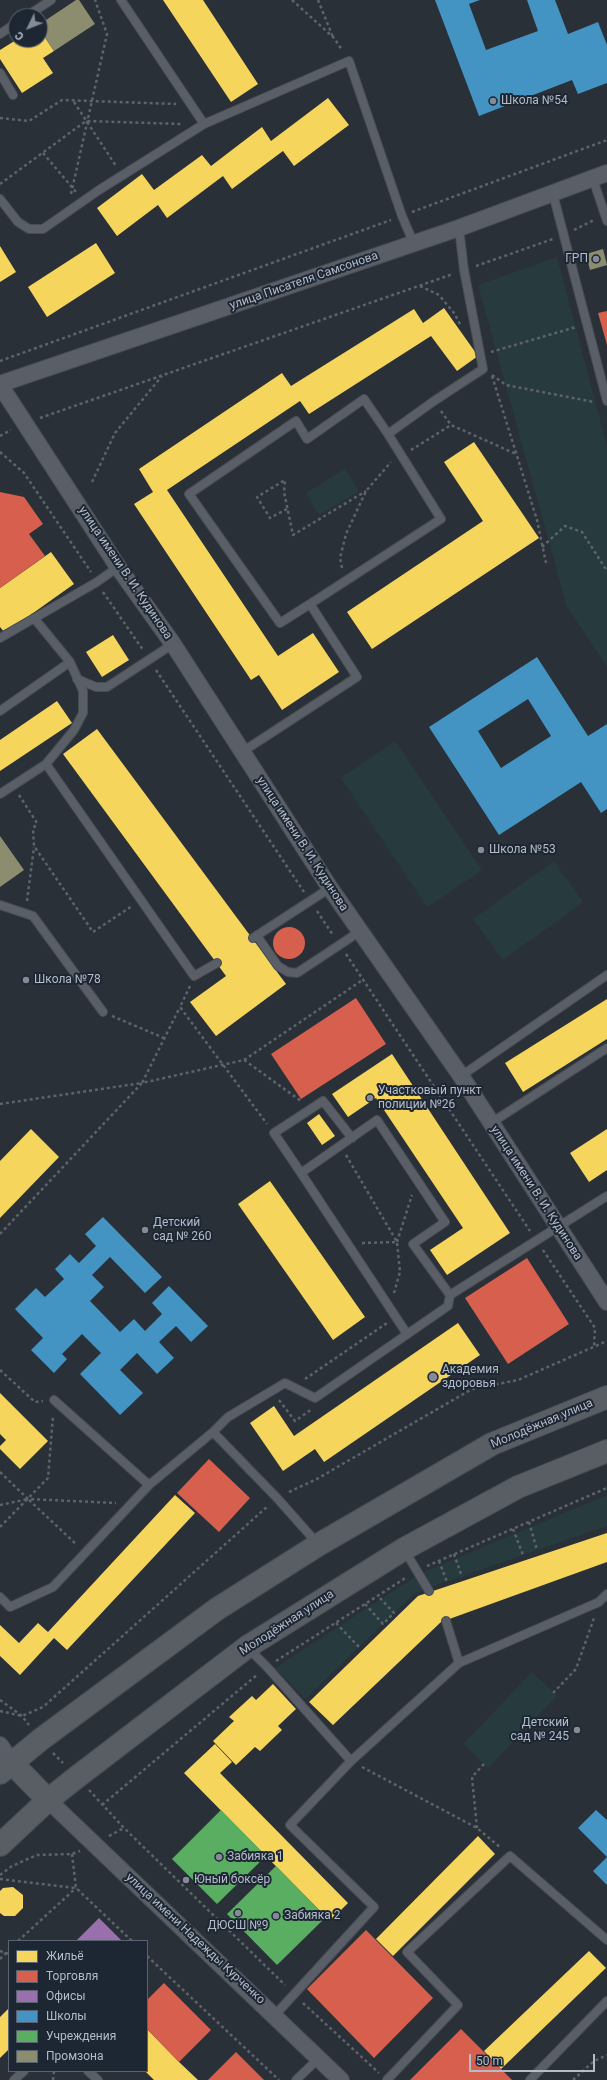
<!DOCTYPE html>
<html>
<head>
<meta charset="utf-8">
<style>
	body { margin:0 }
	#map { position:relative; width:607px; height:2080px; overflow:hidden; background:#2a3038; font-family:Roboto,sans-serif }
	canvas { display:block }
	.legend { position:absolute; left:8px; top:1940px; width:140px; height:132px; box-sizing:border-box; background:#1d2633; border:1px solid #59626f; margin:0; padding:5px 7px; list-style:none; font-size:12px; color:#b4bcc9 }
	.legend li { display:flex; align-items:center; gap:8px; height:20px }
	.legend b { width:20px; border:1px solid #59626f }
	.north { position:absolute; left:8px; top:8px; width:40px; height:40px; box-sizing:border-box; background:#1d2633; border:1px solid #59626f; border-radius:50%; rotate:227deg; font-size:11px; font-weight:700; line-height:16px; text-align:center; color:#b4bcc9 }
	.north::after { content:''; display:block; margin:auto; width:14px; height:18px; background:#848b96; clip-path:polygon(50% 0,100% 100%,50% 72%,0 100%) }
	.scale { position:absolute; left:469px; top:2054px; width:126px; height:18px; box-sizing:border-box; border:2px solid #b4bcc9; border-top:0; padding-left:5px; font-size:12px; line-height:14px; white-space:nowrap; color:#b4bcc9; -webkit-text-stroke:3px #1d2633; paint-order:stroke }
</style>
</head>
<body>
<div id="map">
<canvas width="607" height="2080"></canvas>
<ul class="legend">
<li><b style="height:11px;background:#f6d55c"></b>Жильё</li>
<li><b style="height:11px;background:#d6604d"></b>Торговля</li>
<li><b style="height:11px;background:#9970ab"></b>Офисы</li>
<li><b style="height:11px;background:#4393c3"></b>Школы</li>
<li><b style="height:11px;background:#5aae61"></b>Учреждения</li>
<li><b style="height:11px;background:#8c8c6e"></b>Промзона</li>
</ul>
<div class="north">С</div>
<div class="scale">50 m</div>
</div>
<script>
const context = document.querySelector('canvas').getContext('2d');
context.lineJoin = 'round';
function fill(path, color) { context.fillStyle = color; context.fill(path, 'evenodd'); }
const poly = rows => new Path2D(rows.map(r => 'M' + r).join(''));
function trace(path, color, width, dash) { context.strokeStyle = color; context.lineWidth = width; context.lineCap = dash ? 'butt' : 'round'; context.setLineDash(dash || []); context.stroke(path); }
function drawText(font, color, halo, rows, align = 'center') {
  context.font = font + ' Roboto,sans-serif'; context.lineWidth = 4; context.setLineDash([]); context.textBaseline = 'middle'; context.strokeStyle = halo; context.fillStyle = color; for (const [text, x, y, turn = 0] of rows) {
    context.save(); context.translate(x, y); context.rotate((+turn || 0) * Math.PI / 180); context.textAlign = isNaN(turn) ? turn : align; if (halo) context.strokeText(text, 0, 0); context.fillText(text, 0, 0); context.restore();
  }
}
fill(poly([
	[557,257,607,446,607,667,567,607,478,285],
	[345,469,359,491,319,515,306,493],
	[395,741,482,870,427,907,341,778],
	[554,861,583,902,503,960,473,919],
	[607,1495,607,1526,431,1587,424,1572],
	[415,1577,423,1591,415,1593,305,1699,275,1668],
	[532,1672,557,1696,488,1768,463,1744]
]), '#273a3e');
fill(poly([
	[163,0,203,0,258,84,231,102],
	[40,30,54,51,43,58,53,73,22,93,0,59,0,50,16,40,40,40],
	[328,98,349,125,294,166,283,151,232,189,223,176,167,218,158,205,117,236,97,208,142,174,154,190,202,155,211,166,262,127,271,141],
	[96,243,115,273,47,317,28,287],
	[0,246,16,272,0,282],
	[444,308,478,356,457,371,431,336,309,414,300,401,167,490,278,656,313,633,339,672,282,710,259,675,251,680,134,504,153,492,139,469,282,373,291,386,414,309,423,323],
	[474,442,539,538,372,649,347,612,483,521,444,462],
	[51,552,74,584,5,633,0,627,0,588],
	[113,635,129,660,102,677,86,652],
	[57,701,72,723,0,771,0,740],
	[97,729,286,984,216,1036,190,1002,226,976,63,754],
	[607,999,607,1039,523,1092,505,1063],
	[392,1054,510,1233,447,1275,430,1250,463,1228,376,1098,348,1117,332,1094],
	[319,1114,335,1136,322,1145,307,1123],
	[31,1129,59,1157,0,1218,0,1161],
	[607,1129,607,1170,589,1182,570,1153],
	[270,1181,365,1317,333,1340,238,1204],
	[458,1323,480,1355,324,1462,315,1449,283,1471,250,1423,274,1406,294,1436],
	[0,1393,48,1441,20,1469,0,1449,0,1446,6,1440,0,1434],
	[175,1495,195,1513,67,1650,54,1638,20,1675,0,1656,0,1625,19,1643,38,1623,48,1632],
	[607,1533,607,1562,441,1622,333,1725,309,1702,418,1596],
	[273,1684,296,1709,278,1726,282,1730,260,1751,255,1747,236,1765,213,1741,234,1721,229,1717,252,1696,256,1700],
	[215,1744,232,1762,220,1773,348,1903,330,1921,184,1773],
	[478,1836,495,1854,393,1956,376,1939],
	[13,1887,23,1895,23,1908,15,1916,4,1916,0,1913,0,1891,3,1888],
	[589,1951,606,1968,501,2069,484,2051],
	[9,2008,9,2049,0,2058,0,2017],
	[147,2029,179,2062,198,2080,154,2080,145,2071,147,2071]
]), '#f6d55c');
fill(poly([
	[607,311,607,345,598,313],
	[0,492,24,497,43,524,29,534,45,556,0,588],
	'273 943a16 16 0 1 1 32 0a16 16 0 1 1-32 0Z',
	[356,998,386,1044,301,1099,271,1054],
	[527,1258,569,1324,508,1364,465,1298],
	[209,1459,250,1498,219,1532,177,1493],
	[366,1930,433,1998,374,2058,307,1989],
	[164,1983,211,2030,179,2062,147,2029,147,2000],
	[461,2029,512,2080,410,2080],
	[236,2052,264,2080,208,2080]
]), '#d6604d');
fill(poly([
	[99,1918,122,1941,76,1941]
]), '#9970ab');
fill(poly([
	[435,0,480,0,469,4,486,50,538,31,527,0,555,0,568,34,598,22,607,45,607,83,578,94,572,80,479,116],
	[537,657,588,736,607,724,607,809,601,813,581,782,499,835,429,727],
	[528,699,551,736,501,768,478,731],
	[103,1217,162,1277,145,1293,110,1257,92,1275,104,1287,90,1301,120,1332,134,1319,145,1331,162,1314,152,1303,169,1286,208,1326,191,1342,176,1326,159,1342,174,1358,157,1374,137,1353,120,1370,143,1393,120,1415,80,1374,101,1353,82,1334,62,1354,67,1359,54,1373,31,1350,43,1338,15,1309,36,1288,45,1297,64,1279,55,1269,70,1254,79,1263,96,1246,85,1234],
	[596,1810,607,1820,607,1857,578,1828],
	[607,1857,607,1885,593,1871]
]), '#4393c3');
fill(poly([
	[221,1810,266,1856,217,1904,172,1859],
	[276,1866,326,1917,277,1965,227,1914]
]), '#5aae61');
fill(poly([
	[76,0,79,0,95,24,54,51,40,30,40,24],
	[603,249,607,265,590,270,586,254],
	[0,836,24,870,0,887]
]), '#8c8c6e');
const service = poly([
	[121,0,204,124],
	[27,16,51,0],
	[0,34,16,23],
	[0,73,13,95],
	[593,179,607,221],
	[553,194,607,401],
	[0,199,18,222,29,229,43,229,99,190,204,124,349,61,402,216,414,244],
	[310,604,441,519,388,434],
	[0,638,97,582,118,567],
	[77,679,96,687,107,687,173,644],
	[0,711,70,662,34,618],
	[242,752,357,677,310,604,280,623,189,494,296,421,307,439,364,399,388,434,434,401,483,369,464,270,459,228],
	[46,764,74,730,83,713,83,691,70,662],
	[0,794,46,764,194,976,217,963],
	[0,905,33,916,103,1012],
	[257,936,278,966,288,972,297,973,359,932],
	[253,938,330,888],
	[461,1076,607,975],
	[491,1123,607,1048],
	[301,1173,274,1133,323,1101,352,1138],
	[407,1334,301,1173,377,1120,445,1222,413,1244,450,1295],
	[54,1400,149,1485],
	[213,1432,228,1417,285,1383,315,1398,448,1306,450,1295,607,1196],
	[405,1551,429,1591],
	[0,1597,10,1607,53,1587,149,1485,213,1432,277,1498,317,1543],
	[446,1621,459,1663],
	[248,1648,267,1667,351,1761,459,1663,599,1602,607,1594],
	[275,2015,374,1907,290,1825,351,1761],
	[88,2071,98,2080],
	[14,2080,24,2071],
	[296,2080,318,2059],
	[387,2080,458,2005,407,1952,510,1856,607,1940],
	[530,2080,607,2001]
]);
const minor = poly([
	[0,384,459,228,607,173],
	[0,385,118,567,173,644,330,888,461,1076,607,1302],
	[0,1745,12,1763],
	[48,1800,341,2080]
]);
const secondary = poly([
	[12,1763,48,1800],
	[0,1773,40,1740,217,1609,318,1545,492,1444,607,1397],
	[0,1845,48,1800,77,1777,247,1647,404,1549,518,1487,607,1451]
]);
trace(service, '#484c53', 10);
trace(minor, '#484c53', 18);
trace(secondary, '#484c53', 24);
trace(poly([
	[292,0,334,38,342,50],
	[318,0,333,37],
	[74,102,116,166],
	[0,118,29,121,62,100,176,104],
	[43,153,76,192],
	[0,184,86,121,181,124],
	[71,194,107,34,95,0],
	[412,212,607,140],
	[574,230,594,220],
	[476,266,553,239],
	[420,286,439,295,454,313,461,326],
	[491,352,576,327],
	[0,361,391,220],
	[492,375,506,385,594,402],
	[492,376,537,520,546,563],
	[441,411,451,425],
	[40,418,453,274],
	[0,436,11,430],
	[411,450,451,425,516,454],
	[0,452,24,473,91,572],
	[92,482,115,433,162,376],
	[287,509,270,518,257,497,285,480,284,492,293,535,366,491],
	[542,547,565,526,582,532,607,571],
	[342,568,340,558,346,534,366,491,391,462],
	[103,592,143,650],
	[156,670,304,892],
	[19,795,37,823,33,829,34,846,93,932,132,906],
	[27,901,34,847],
	[317,911,333,935],
	[346,954,530,1231],
	[190,986,180,1007,267,1124],
	[112,1016,164,1038],
	[244,1060,364,979],
	[0,1104,142,1083,180,1007],
	[346,1155,397,1242,400,1272,394,1293],
	[0,1234,142,1083,244,1060,301,1101],
	[397,1242,412,1195],
	[362,1243,397,1242],
	[543,1250,595,1328,594,1347],
	[0,1370,35,1402,43,1401],
	[305,1379,387,1323],
	[279,1400,295,1421,312,1409],
	[0,1472,28,1499,116,1503],
	[289,1492,315,1480,472,1389,518,1380,607,1341],
	[0,1505,28,1499,77,1545],
	[529,1522,537,1550],
	[0,1527,48,1478,53,1416],
	[513,1529,523,1555],
	[454,1554,462,1577],
	[439,1561,447,1582],
	[427,1566,607,1488],
	[365,1604,383,1624,394,1613,378,1596],
	[336,1623,359,1647],
	[276,1661,407,1577],
	[553,1693,576,1669,594,1618],
	[0,1700,22,1716,29,1725],
	[0,1711,22,1716,43,1707,268,1506],
	[53,1753,63,1763],
	[362,1767,477,1828,501,1848],
	[89,1790,124,1828,285,1985],
	[102,1805,258,1674],
	[477,1828,472,1777,484,1764],
	[109,1836,124,1828],
	[72,1854,76,1888,132,1941],
	[0,1875,12,1866,37,1855,72,1854,80,1851],
	[0,1879,75,1888],
	[18,1941,76,1888],
	[0,1951,9,1954],
	[147,1956,279,2080],
	[0,1959,9,1950],
	[303,2003,379,2073],
	[53,2080,54,2071],
	[573,2080,594,2061,607,2055]
]), '#5d636a', 2.5, [3, 3]);
trace(service, '#5a5e66', 8);
trace(minor, '#5a5e66', 16);
trace(secondary, '#595d64', 22);
for (const [x, y, r, color] of [
	[493,101,4,"#848b96"],
	[596,259,4,"#848b96"],
	[481,850,4,"#848b96"],
	[26,980,4,"#848b96"],
	[370,1098,4,"#848b96"],
	[145,1230,4,"#848b96"],
	[433,1377,5,"#848b96"],
	[577,1730,4,"#848b96"],
	[219,1857,4,"#848b96"],
	[186,1880,4,"#848b96"],
	[238,1913,4,"#848b96"],
	[276,1916,4,"#848b96"]
]) { const dot = new Path2D(); dot.arc(x, y, r, 0, 2 * Math.PI); context.fillStyle = color; context.fill(dot); trace(dot, '#1d2633', 1.5); }
drawText('12px', '#b4bcc9', '#1d2633', [
	["Школа №54",501,101],
	["ГРП",588,259,"right"],
	["Школа №53",489,850],
	["Школа №78",34,980],
	["Участковый пункт",378,1091],
	["полиции №26",378,1105],
	["Детский",153,1223],
	["сад № 260",153,1237],
	["Академия",442,1370],
	["здоровья",442,1384],
	["Детский",569,1723,"right"],
	["сад № 245",569,1737,"right"],
	["Забияка 1",227,1857],
	["Юный боксёр",194,1880],
	["Забияка 2",284,1916],
	["ДЮСШ №9",238,1926,"center"]
], 'left');
drawText('12px', '#b4bcc9', '#1d2633', [
	["улица Писателя Самсонова",304,281,-19],
	["улица имени В. И. Кудинова",125,573,56],
	["улица имени В. И. Кудинова",302,844,57],
	["улица имени В. И. Кудинова",536,1193,57],
	["Молодёжная улица",542,1424,-23],
	["Молодёжная улица",287,1623,-33],
	["улица имени Надежды Курченко",195,1939,43]
]);
</script>
</body>
</html>
